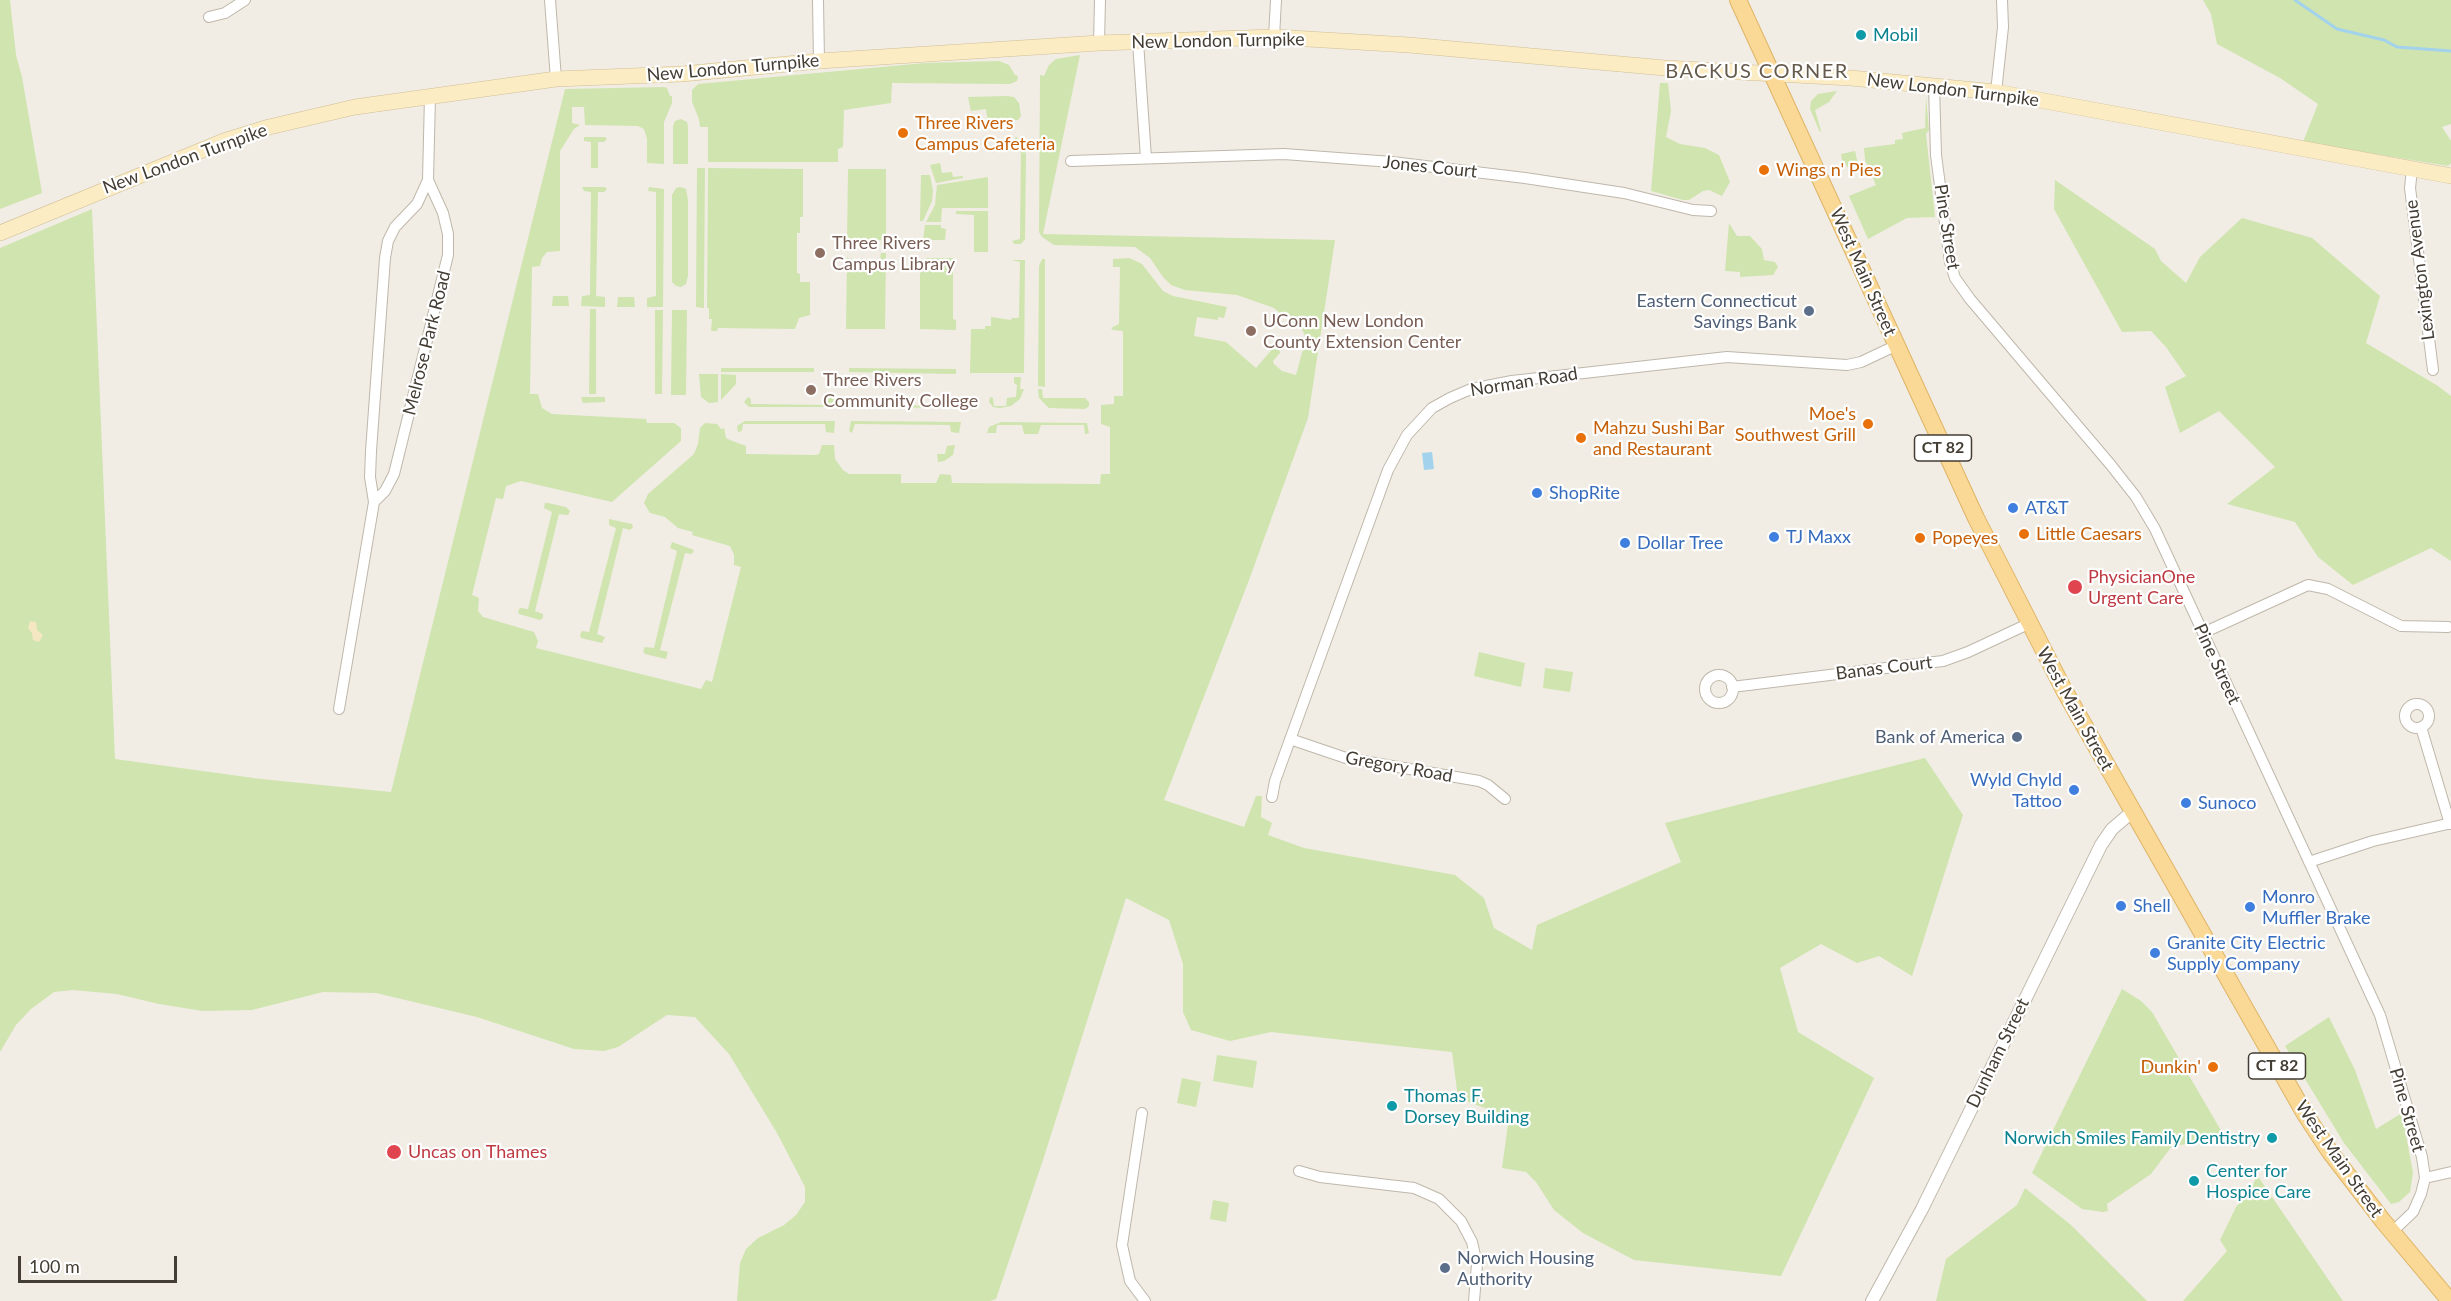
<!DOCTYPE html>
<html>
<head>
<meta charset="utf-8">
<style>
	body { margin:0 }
	#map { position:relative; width:2451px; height:1301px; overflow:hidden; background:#f1ede4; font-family:Lato,sans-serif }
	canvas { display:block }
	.scale { position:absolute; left:18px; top:1256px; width:159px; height:27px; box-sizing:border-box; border:3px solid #433d34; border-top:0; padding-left:8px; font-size:18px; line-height:21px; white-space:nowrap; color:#433d34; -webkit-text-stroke:4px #fff; paint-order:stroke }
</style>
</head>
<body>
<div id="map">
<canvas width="2451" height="1301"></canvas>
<div class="scale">100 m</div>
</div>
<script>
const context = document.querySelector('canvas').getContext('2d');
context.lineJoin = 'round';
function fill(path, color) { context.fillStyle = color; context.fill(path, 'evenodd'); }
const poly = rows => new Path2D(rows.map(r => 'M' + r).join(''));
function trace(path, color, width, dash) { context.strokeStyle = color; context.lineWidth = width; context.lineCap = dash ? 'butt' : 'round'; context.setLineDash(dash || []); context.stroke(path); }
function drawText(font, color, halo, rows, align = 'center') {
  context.font = font + ' Lato,sans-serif'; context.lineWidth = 4.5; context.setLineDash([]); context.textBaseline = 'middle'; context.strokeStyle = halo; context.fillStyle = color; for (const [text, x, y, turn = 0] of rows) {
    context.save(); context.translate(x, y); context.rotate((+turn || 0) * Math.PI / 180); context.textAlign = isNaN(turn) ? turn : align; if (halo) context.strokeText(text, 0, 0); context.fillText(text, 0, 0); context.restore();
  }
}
fill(poly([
	[0,0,10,0,16,55,22,77,42,193,0,209],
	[2203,0,2451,0,2451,124,2442,127,2451,141,2451,163,2448,166,2303,142,2318,104,2280,78,2217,44,2211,14],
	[1080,55,1043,234,1335,240,1308,418,1249,580,1164,800,1244,827,1256,796,1262,796,1261,817,1272,823,1268,835,1304,848,1455,875,1484,898,1494,928,1532,950,1537,925,1681,862,1665,823,1925,758,1963,815,1912,976,1879,956,1857,963,1821,944,1780,968,1798,1032,1874,1078,1781,1276,1634,1260,1583,1233,1554,1210,1536,1182,1526,1172,1502,1168,1509,1117,1458,1098,1452,1052,1271,1032,1230,1041,1191,1030,1183,1012,1183,964,1169,920,1126,898,1043,1160,996,1299,990,1301,737,1301,740,1263,746,1249,758,1238,784,1225,796,1215,805,1202,805,1187,777,1133,729,1054,695,1017,667,1015,618,1047,604,1051,574,1049,477,1017,376,993,323,992,252,1010,203,1011,159,1004,117,994,73,990,54,992,31,1009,16,1025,0,1052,0,248,92,209,115,759,261,779,391,792,565,89,664,87,667,88,670,96,672,96,672,103,664,122,664,164,647,163,647,139,644,129,638,126,585,125,584,107,572,107,572,123,580,125,574,129,560,151,560,251,547,252,542,258,540,266,532,267,530,394,538,394,542,408,552,414,646,419,647,423,674,423,681,428,681,441,612,502,521,481,506,486,503,499,496,498,472,595,479,598,478,611,483,617,534,632,538,641,536,648,701,689,706,680,712,682,741,567,734,565,734,555,730,546,692,535,693,532,678,528,665,517,650,513,644,503,648,494,694,454,698,444,700,428,705,423,717,424,721,429,724,428,726,438,730,440,746,446,746,454,816,455,819,454,822,445,834,445,835,459,843,470,849,474,901,474,901,483,936,483,940,474,951,475,952,483,1100,484,1101,474,1110,474,1110,427,1101,424,1101,405,1114,404,1114,396,1123,396,1123,331,1113,330,1111,328,1119,324,1120,267,1113,267,1113,259,1129,258,1136,261,1142,264,1163,291,1173,296,1227,307,1224,318,1218,317,1218,320,1197,317,1194,336,1226,342,1256,368,1274,347,1279,347,1280,353,1273,361,1274,364,1282,371,1296,375,1306,338,1301,327,1289,321,1274,308,1237,295,1185,290,1171,285,1163,277,1150,258,1135,247,1054,245,1042,237,1039,232,1040,75,1044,76,1049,65,1056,59],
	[999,61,1009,65,1015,75,1018,76,1017,81,1010,84,892,83,891,103,844,110,843,147,838,149,838,162,708,162,708,127,700,127,699,119,692,102,692,90,698,84,925,63],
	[1660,83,1668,83,1671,111,1666,137,1680,144,1705,148,1719,155,1730,182,1722,196,1709,190,1703,191,1689,200,1683,200,1651,191],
	[1837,91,1829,102,1815,110,1821,131,1820,132,1810,109,1811,101,1818,94],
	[1007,96,1014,97,1019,103,1021,116,1018,120,988,123,986,109,971,111,968,97],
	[1926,97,1929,130,1926,134,1935,217,1907,218,1868,239,1849,196,1876,185,1865,160,1864,148,1895,144,1895,140,1903,139,1902,133,1925,128],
	[681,119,687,122,688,127,688,164,673,164,673,126,675,121],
	[584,137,605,137,607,139,604,142,598,142,598,168,591,168,591,142,584,141],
	[1016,137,1023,143,1026,155,1025,239,1021,244,1014,244,1012,241,1020,239,1021,145,1013,144,1013,140],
	[1855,151,1858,164,1848,168,1842,160,1841,154],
	[940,163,942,173,952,172,953,177,963,176,963,178,936,183,930,165],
	[697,168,705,168,704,308,696,307],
	[708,168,803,169,803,217,800,217,800,233,797,233,797,273,800,274,800,282,810,282,810,315,799,318,795,329,718,328,717,331,711,331,712,319,709,319,709,308,707,308],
	[848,169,886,169,886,245,881,245,881,240,847,242],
	[921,175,930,175,933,191,932,201,923,221,920,221],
	[988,177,988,208,942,208,941,222,926,222,935,205,937,185],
	[2055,180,2155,249,2161,261,2186,283,2200,257,2242,218,2312,238,2380,296,2366,343,2438,386,2451,396,2451,561,2431,548,2353,585,2318,557,2295,522,2227,504,2275,467,2219,411,2180,433,2165,387,2186,376,2166,347,2151,331,2122,332,2054,209],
	[582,187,605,187,607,189,604,192,598,192,596,296,605,297,605,307,581,306,582,296,590,295,591,192,584,191],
	[649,187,664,189,663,307,647,307,647,298,656,296,656,192,648,191],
	[680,187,686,189,688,200,688,276,686,284,681,287,676,286,672,282,672,195,676,188],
	[956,211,988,211,988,252,974,252,974,215,956,214],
	[1729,223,1737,236,1750,236,1762,249,1764,260,1775,262,1778,267,1773,275,1740,277,1740,272,1725,271],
	[925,225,941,225,941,228,946,229,945,240,923,240],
	[881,253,886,253,885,329,846,329,847,257,850,259,880,260],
	[926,258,953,258,953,319,956,320,956,330,920,329,920,262,926,262],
	[1042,259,1045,259,1045,387,1038,386,1039,266],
	[1011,260,1025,260,1024,373,970,373,971,329,985,329,985,326,991,326,991,317,1011,320,1012,318,1019,318,1020,262],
	[553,296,568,296,569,306,552,306],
	[618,297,634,297,635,307,617,307],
	[590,309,596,309,596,394,589,394],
	[655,310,663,310,662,394,655,394],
	[672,310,687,310,686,395,671,395],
	[721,368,814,368,814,372,721,372],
	[849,368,956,369,956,374,849,372],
	[699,374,718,374,718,402,709,403,701,397],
	[721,374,736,375,736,384,721,400],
	[1014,377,1021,377,1020,389,1024,389,1020,399,1011,406,1000,408,993,407,989,402,990,397,993,398,994,406,1006,406,1007,398,1016,397,1017,385,1014,383],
	[1038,389,1042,389,1043,398,1085,398,1089,402,1089,406,1085,409,1049,408,1039,398],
	[826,396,837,396,836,407,749,407,744,402,748,397,751,399,751,404,825,405],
	[854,396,857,405,952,406,954,397,964,401,963,408,853,407,852,399],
	[581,397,605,397,605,402,583,403],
	[745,421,835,421,834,433,826,432,825,424,743,424,742,431,738,432,737,426],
	[851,421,852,421,961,422,959,433,951,432,950,425,855,424,852,433,849,431],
	[1001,422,1087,423,1089,433,1085,434,1084,425,1041,425,1038,434,1024,434,1022,425,997,425,996,433,987,433,989,427],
	[955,445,953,455,944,461,938,462,937,454,945,454,947,446],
	[548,503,566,507,570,511,568,515,559,514,535,611,543,614,543,618,540,620,519,614,518,611,520,608,528,609,552,512,544,508,545,503],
	[609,519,632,524,633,527,630,530,623,528,597,634,605,637,602,643,581,638,580,635,582,631,589,632,616,528,609,525],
	[672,542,694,550,692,554,685,553,660,650,668,652,666,659,645,654,643,651,645,647,654,648,677,551,670,548],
	[1479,652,1525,663,1521,687,1474,676],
	[1545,668,1573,672,1570,692,1543,688],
	[2122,989,2141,1001,2152,1012,2230,1146,2194,1143,2172,1146,2151,1174,2107,1204,2108,1211,2103,1212,2082,1209,2032,1173],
	[2329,1017,2355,1070,2376,1129,2402,1113,2413,1173,2410,1192,2399,1202,2391,1204,2344,1143,2285,1046],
	[1217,1055,1257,1061,1253,1088,1213,1081],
	[1182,1078,1201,1082,1196,1107,1177,1103],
	[2257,1175,2343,1301,2183,1301,2227,1251,2220,1240,2236,1207,2252,1188],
	[2025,1188,2071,1225,2147,1301,1936,1301,1946,1259,2017,1205],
	[1213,1200,1229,1203,1226,1222,1210,1219]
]), '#cfe4ae');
fill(poly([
	[30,621,36,622,37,630,43,635,39,642,33,640,32,633,28,628]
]), '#f5e7c1');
fill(poly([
	[1432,452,1434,469,1424,470,1422,453]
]), '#a2d2ec');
trace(poly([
	[2295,0,2337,29,2384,40,2397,47,2451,51]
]), '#a2d2ec', 3);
const minor = poly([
	[550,0,556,79],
	[818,0,819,61],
	[209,17,225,13,245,0],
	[1274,37,1276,0],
	[1138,42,1146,158],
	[1099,43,1100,0],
	[1934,85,1936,155,1950,262,1955,278,1970,299,2110,464,2136,497,2155,529,2380,1015,2422,1157,2425,1178,2421,1194,2413,1212,2392,1232],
	[1996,92,2003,27,2002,0],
	[1071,161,1284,154,1392,162,1525,178,1624,193,1693,210,1711,211],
	[2412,169,2410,188,2433,370],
	[374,502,370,477,371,451,385,258,388,241,395,227,417,204,428,180,430,96],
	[2203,633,2308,585,2328,589,2401,626,2448,627],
	'1705 689a14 14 0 1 1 28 0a14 14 0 1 1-28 0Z',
	[1732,687,1943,661,1968,652,2028,624],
	'2405 716a12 12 0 1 1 24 0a12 12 0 1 1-24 0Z',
	[339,709,374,502,385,491,394,474,448,255,448,234,443,213,428,180],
	[2421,727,2450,824],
	[1290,739,1346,758,1479,781,1488,785,1505,799],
	[1272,797,1275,781,1388,470,1407,435,1432,408,1450,398,1471,389,1512,381,1727,357,1847,365,1861,362,1895,346],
	[2309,862,2373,841,2451,823],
	[1142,1113,1122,1245,1130,1281,1145,1301],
	[1299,1171,1320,1177,1414,1188,1439,1199,1461,1221,1472,1242,1477,1264,1474,1301],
	[2425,1178,2451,1172]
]);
const tertiary = poly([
	[1872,1301,1922,1209,2101,845,2112,829,2132,812]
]);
const secondary = poly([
	[0,233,224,141,269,127,355,107,556,79,682,74,819,61,1099,43,1274,37,1409,45,1665,68,1851,78,1996,92,2451,176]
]);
const primary = poly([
	[1738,0,1976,518,2064,690,2305,1114,2330,1152,2383,1221,2450,1301]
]);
trace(minor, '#bfb7aa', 12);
trace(tertiary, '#bfb7aa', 14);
trace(secondary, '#d0be96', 16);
trace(primary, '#deb466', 18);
trace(minor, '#fff', 10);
trace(tertiary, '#fff', 12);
trace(secondary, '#fcecc4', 15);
trace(primary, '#fad895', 16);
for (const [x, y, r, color] of [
	[1861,35,6,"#0f9aa8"],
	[903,133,6,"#e8710a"],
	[1764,170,6,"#e8710a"],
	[820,253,6,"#8d6e63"],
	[1809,311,6,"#5c6f8a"],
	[1251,331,6,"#8d6e63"],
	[811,390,6,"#8d6e63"],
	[1868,424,6,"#e8710a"],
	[1581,438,6,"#e8710a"],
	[1537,493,6,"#3f7fe0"],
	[2013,508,6,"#3f7fe0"],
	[2024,534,6,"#e8710a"],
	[1774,537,6,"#3f7fe0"],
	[1920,538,6,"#e8710a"],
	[1625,543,6,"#3f7fe0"],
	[2075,587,8,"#e0444e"],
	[2017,737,6,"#5c6f8a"],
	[2074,790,6,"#3f7fe0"],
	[2186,803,6,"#3f7fe0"],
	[2121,906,6,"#3f7fe0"],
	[2250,907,6,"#3f7fe0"],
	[2155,953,6,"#3f7fe0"],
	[2213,1067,6,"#e8710a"],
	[1392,1106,6,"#0f9aa8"],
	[2272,1138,6,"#0f9aa8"],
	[394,1152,8,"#e0444e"],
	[2194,1181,6,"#0f9aa8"],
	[1445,1268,6,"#5c6f8a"]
]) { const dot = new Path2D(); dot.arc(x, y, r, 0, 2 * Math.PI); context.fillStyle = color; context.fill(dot); trace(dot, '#fff', 2); }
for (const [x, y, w] of [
	[1943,448,57],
	[2277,1066,57]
]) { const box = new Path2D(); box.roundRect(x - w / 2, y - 13, w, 26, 4.5); context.fillStyle = '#fff'; context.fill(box); trace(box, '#433d34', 1.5); }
drawText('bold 16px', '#433d34', null, [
	["CT 82",1943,448],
	["CT 82",2277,1066]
]);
drawText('18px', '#0d838f', '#fff', [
	["Mobil",1873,35],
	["Thomas F.",1404,1096],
	["Dorsey Building",1404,1117],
	["Norwich Smiles Family Dentistry",2260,1138,"right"],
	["Center for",2206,1171],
	["Hospice Care",2206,1192]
], 'left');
drawText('18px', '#433d34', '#fff', [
	["New London Turnpike",1218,41,-1],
	["New London Turnpike",733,68,-5],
	["New London Turnpike",1953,90,7],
	["New London Turnpike",185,159,-20],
	["Jones Court",1430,167,6],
	["Pine Street",1947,227,81],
	["Lexington Avenue",2420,270,-97],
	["West Main Street",1863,272,66],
	["Melrose Park Road",427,343,-76],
	["Norman Road",1524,382,-9],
	["Pine Street",2217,664,65],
	["Banas Court",1884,668,-7],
	["West Main Street",2075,709,61],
	["Gregory Road",1399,767,10],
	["Dunham Street",1998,1053,-64],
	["Pine Street",2407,1110,74],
	["West Main Street",2339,1159,55]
]);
drawText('18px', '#c56008', '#fff', [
	["Three Rivers",915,123],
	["Campus Cafeteria",915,144],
	["Wings n' Pies",1776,170],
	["Moe's",1856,414,"right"],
	["Southwest Grill",1856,435,"right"],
	["Mahzu Sushi Bar",1593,428],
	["and Restaurant",1593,449],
	["Little Caesars",2036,534],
	["Popeyes",1932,538],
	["Dunkin'",2201,1067,"right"]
], 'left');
drawText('18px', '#785e54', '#fff', [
	["Three Rivers",832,243],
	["Campus Library",832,264],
	["UConn New London",1263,321],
	["County Extension Center",1263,342],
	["Three Rivers",823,380],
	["Community College",823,401]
], 'left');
drawText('18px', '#4e5e75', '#fff', [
	["Eastern Connecticut",1797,301],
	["Savings Bank",1797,322],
	["Bank of America",2005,737],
	["Norwich Housing",1457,1258,"left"],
	["Authority",1457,1279,"left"]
], 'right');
drawText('18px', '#366cbe', '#fff', [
	["ShopRite",1549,493],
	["AT&T",2025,508],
	["TJ Maxx",1786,537],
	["Dollar Tree",1637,543],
	["Wyld Chyld",2062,780,"right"],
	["Tattoo",2062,801,"right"],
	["Sunoco",2198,803],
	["Monro",2262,897],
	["Muffler Brake",2262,918],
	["Shell",2133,906],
	["Granite City Electric",2167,943],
	["Supply Company",2167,964]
], 'left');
drawText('18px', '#be3a42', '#fff', [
	["PhysicianOne",2088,577],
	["Urgent Care",2088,598],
	["Uncas on Thames",408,1152]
], 'left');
context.letterSpacing = '1.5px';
drawText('20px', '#655a4c', '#fff', [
	["BACKUS CORNER",1757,72]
]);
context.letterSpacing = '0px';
</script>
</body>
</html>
